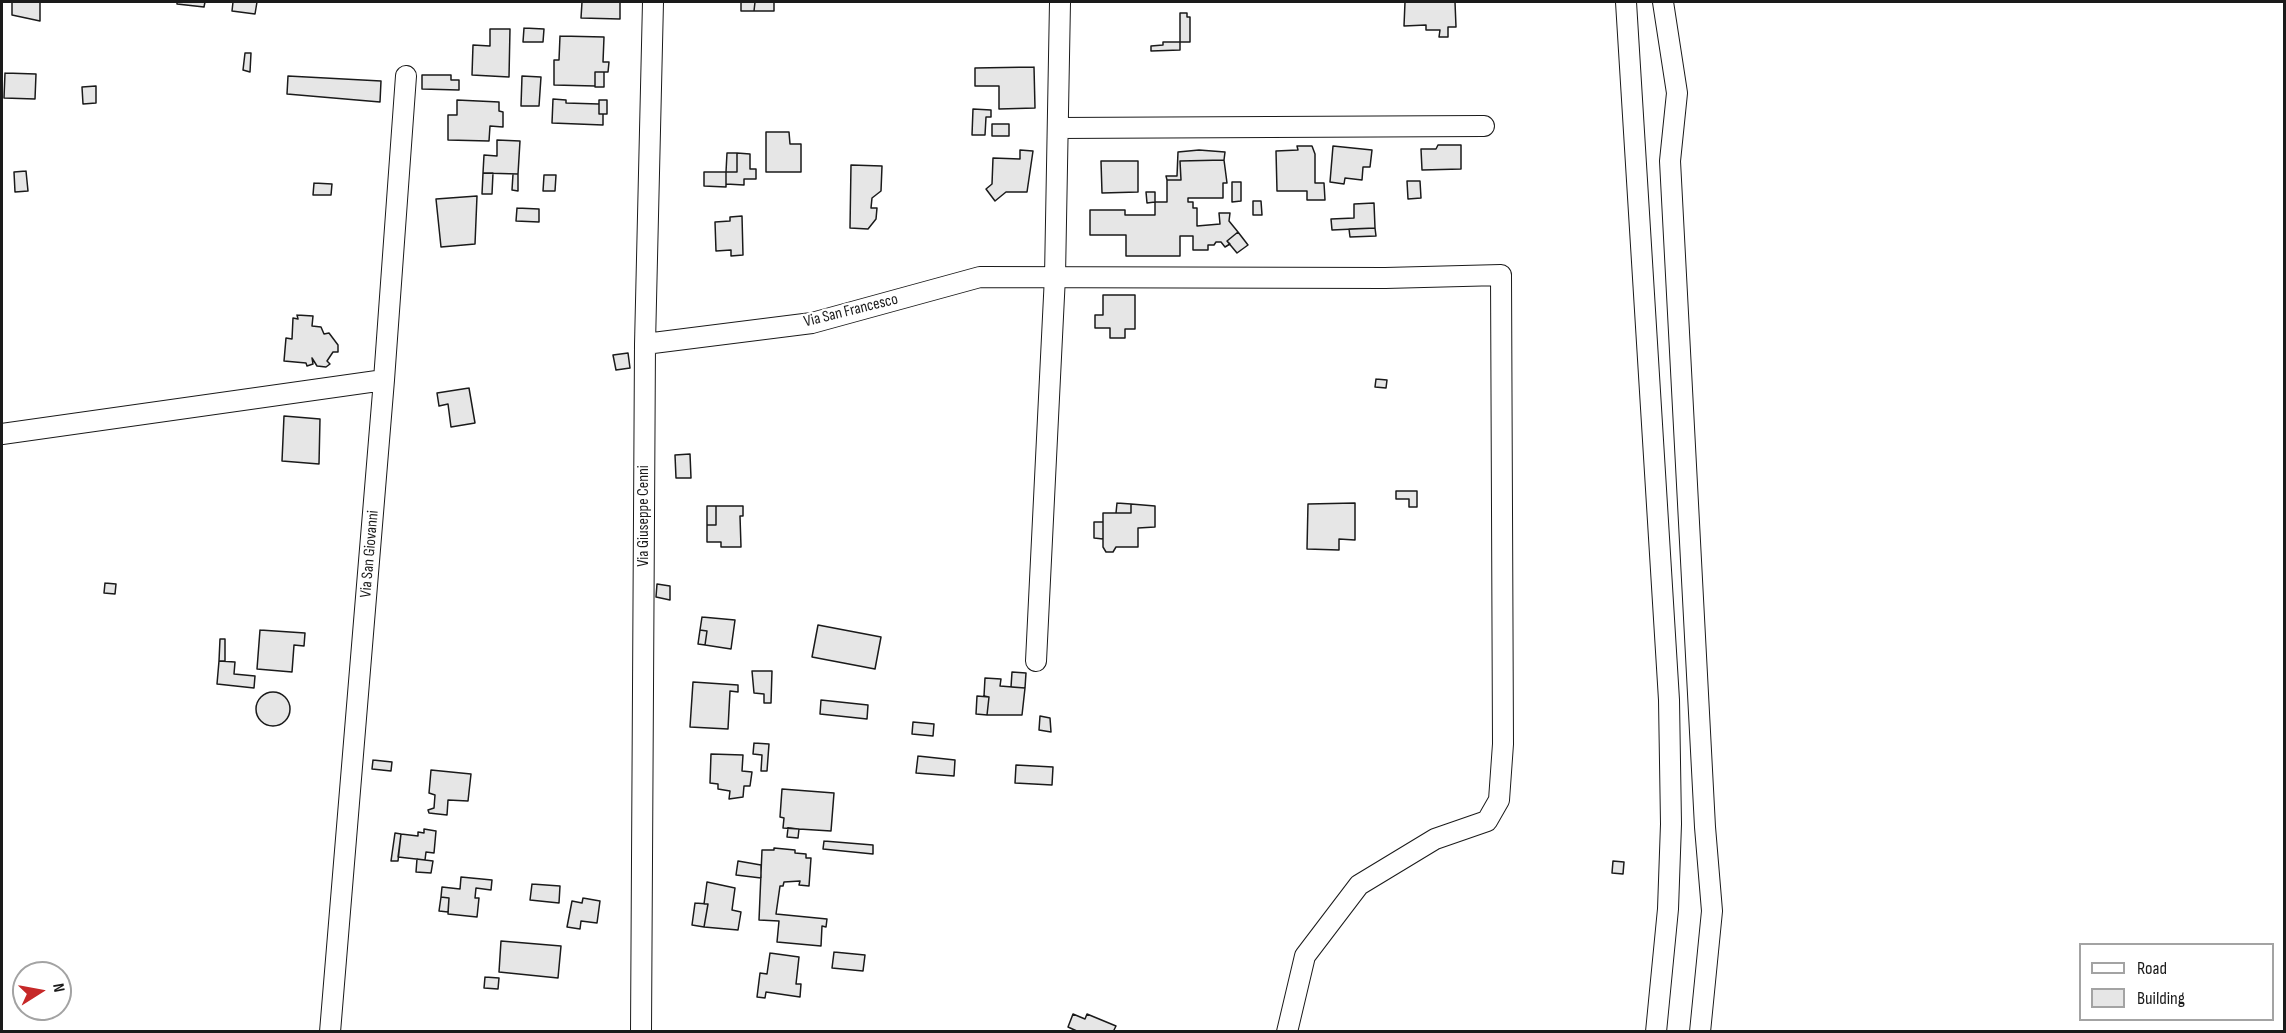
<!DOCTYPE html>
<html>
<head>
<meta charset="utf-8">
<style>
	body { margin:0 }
	#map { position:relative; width:2286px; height:1033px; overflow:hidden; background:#fff; font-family:"Sofia Sans Condensed",sans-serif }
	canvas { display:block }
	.frame { position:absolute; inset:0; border:3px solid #1a1a1a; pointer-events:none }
	.legend { position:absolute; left:2079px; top:943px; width:195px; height:78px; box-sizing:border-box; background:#fff; border:2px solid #a3a3a3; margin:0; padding:8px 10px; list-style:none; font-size:18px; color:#1a1a1a }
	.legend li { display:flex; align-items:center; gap:12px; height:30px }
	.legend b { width:30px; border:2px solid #a3a3a3 }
	.north { position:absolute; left:12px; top:961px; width:60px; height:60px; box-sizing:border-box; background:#fff; border:2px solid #a3a3a3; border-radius:50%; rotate:79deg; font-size:16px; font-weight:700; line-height:24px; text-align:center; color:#1a1a1a }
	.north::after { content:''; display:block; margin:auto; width:21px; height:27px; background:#c62828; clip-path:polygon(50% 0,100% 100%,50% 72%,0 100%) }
</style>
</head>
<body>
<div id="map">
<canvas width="2286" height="1033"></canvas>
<div class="frame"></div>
<ul class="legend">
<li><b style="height:8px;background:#fff"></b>Road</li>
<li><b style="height:16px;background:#e6e6e6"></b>Building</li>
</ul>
<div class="north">N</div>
</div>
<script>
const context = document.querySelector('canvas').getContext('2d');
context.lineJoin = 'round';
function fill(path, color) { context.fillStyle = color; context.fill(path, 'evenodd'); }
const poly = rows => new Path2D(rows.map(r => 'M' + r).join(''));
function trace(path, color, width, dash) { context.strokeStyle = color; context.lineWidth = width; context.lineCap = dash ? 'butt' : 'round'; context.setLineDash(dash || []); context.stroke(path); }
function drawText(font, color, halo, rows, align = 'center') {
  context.font = font + ' "Sofia Sans Condensed",sans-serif'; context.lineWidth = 4.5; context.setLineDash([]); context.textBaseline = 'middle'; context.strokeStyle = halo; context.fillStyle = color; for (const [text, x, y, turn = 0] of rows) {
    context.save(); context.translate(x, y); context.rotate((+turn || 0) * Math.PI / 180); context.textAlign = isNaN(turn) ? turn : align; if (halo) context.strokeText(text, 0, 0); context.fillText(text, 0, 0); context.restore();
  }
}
const building = poly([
	[12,2,40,2,40,21,12,15,12,2],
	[177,2,205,2,204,7,177,4,177,2],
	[233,2,257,2,255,14,232,11,233,2],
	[582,2,620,2,620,19,581,18,582,2],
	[741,2,755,2,754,11,741,11,741,2],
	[755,2,774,2,774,11,754,11,755,2],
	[1405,2,1455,2,1456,27,1448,27,1448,37,1439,37,1440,30,1426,30,1426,25,1404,26,1405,2],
	[1180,13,1187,13,1187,17,1190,17,1190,42,1180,42,1180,13],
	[524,28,544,29,543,42,523,42,524,28],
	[490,29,510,29,509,77,472,75,473,45,490,46,490,29],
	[560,36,604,37,603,62,609,62,608,72,595,72,595,86,554,85,554,60,559,60,560,36],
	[1163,42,1180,42,1180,50,1151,51,1151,46,1163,45,1163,42],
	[245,53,251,53,250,72,243,70,245,53],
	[1034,67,1035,108,999,109,999,86,975,86,975,68,1034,67],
	[595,72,604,72,604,87,595,87,595,72],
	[5,73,36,74,35,99,4,98,5,73],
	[422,75,451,75,451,80,459,80,459,90,422,89,422,75],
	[288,76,381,81,380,102,287,94,288,76],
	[522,76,541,77,539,106,521,106,522,76],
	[96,86,96,103,83,104,82,87,96,86],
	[553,99,566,100,566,103,599,104,599,114,603,114,603,125,552,123,553,99],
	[457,100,499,102,499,111,503,112,503,127,490,126,489,141,448,140,448,115,457,115,457,100],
	[599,100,607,100,607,114,599,114,599,100],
	[973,109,991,110,991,117,986,117,985,135,972,135,973,109],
	[992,124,1009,124,1009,136,992,136,992,124],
	[766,132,789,132,790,144,801,144,801,172,766,172,766,132],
	[497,140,520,141,518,174,483,173,484,155,497,156,497,140],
	[1438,145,1461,145,1461,169,1422,170,1421,149,1436,149,1438,145],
	[1297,146,1312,146,1315,154,1315,183,1324,183,1325,200,1307,200,1307,191,1277,191,1276,151,1298,150,1297,146],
	[1333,146,1372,150,1370,167,1363,167,1362,180,1345,178,1344,184,1330,182,1333,146],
	[1020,150,1033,151,1027,192,1006,192,995,201,986,189,992,184,993,158,1020,159,1020,150],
	[1199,150,1225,152,1224,160,1180,161,1181,180,1167,180,1166,176,1177,176,1178,152,1199,150],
	[727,153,737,153,737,172,726,172,727,153],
	[737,153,750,154,750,169,756,169,756,179,744,179,744,185,726,184,726,172,737,172,737,153],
	[1224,160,1227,183,1223,183,1223,198,1188,198,1188,202,1193,202,1193,208,1197,208,1197,226,1220,224,1219,213,1230,213,1229,221,1238,232,1227,241,1230,244,1225,247,1221,242,1216,242,1214,245,1208,245,1208,250,1193,250,1193,236,1180,236,1180,256,1126,256,1126,235,1090,235,1090,210,1125,210,1125,215,1155,215,1155,202,1167,202,1167,180,1181,180,1180,161,1224,160],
	[1101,161,1138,161,1138,192,1102,193,1101,161],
	[851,165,882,166,881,191,872,198,871,208,877,208,876,219,868,229,850,228,851,165],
	[26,171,28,191,15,192,14,172,26,171],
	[704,172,726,172,726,187,704,186,704,172],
	[483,173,493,173,492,194,482,194,483,173],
	[513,174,518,174,518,191,512,190,513,174],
	[544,175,556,175,555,191,543,191,544,175],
	[1407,181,1420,181,1421,198,1408,199,1407,181],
	[1232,182,1241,182,1241,201,1232,202,1232,182],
	[314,183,332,184,331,195,313,195,314,183],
	[1146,192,1155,192,1155,202,1147,203,1146,192],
	[477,196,475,244,441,247,436,199,477,196],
	[1253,201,1261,201,1262,215,1253,215,1253,201],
	[1374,203,1375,228,1332,230,1331,219,1354,218,1354,204,1374,203],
	[517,208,539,209,539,222,516,221,517,208],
	[742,216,743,255,731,256,731,250,716,251,715,222,730,221,730,217,742,216],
	[1375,228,1376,236,1350,237,1349,229,1375,228],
	[1238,232,1248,245,1237,253,1227,241,1238,232],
	[1103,295,1135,295,1135,329,1125,329,1125,338,1110,338,1110,328,1095,328,1095,315,1103,315,1103,295],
	[297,315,313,316,312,326,321,327,324,334,329,333,338,345,338,352,333,352,327,361,330,364,326,367,317,366,312,358,313,364,307,366,306,363,284,361,286,338,292,339,293,318,298,319,297,315],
	[628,353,630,368,616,370,613,355,628,353],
	[1376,379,1387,380,1386,388,1375,387,1376,379],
	[469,388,475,423,451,427,448,404,439,406,437,393,469,388],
	[284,416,320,419,319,464,282,461,284,416],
	[690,454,691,478,676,478,675,455,690,454],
	[1396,491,1417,491,1417,507,1409,507,1409,499,1396,499,1396,491],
	[1117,503,1131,504,1131,513,1116,513,1117,503],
	[1355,503,1355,540,1339,539,1339,550,1307,549,1308,504,1355,503],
	[1131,504,1155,506,1155,527,1138,528,1138,547,1116,547,1113,552,1106,552,1103,547,1103,513,1131,513,1131,504],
	[707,506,716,506,716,525,707,525,707,506],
	[716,506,743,506,743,516,740,516,741,547,721,547,721,542,707,542,707,525,716,525,716,506],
	[1094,522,1103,522,1103,539,1094,538,1094,522],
	[105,583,116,584,115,594,104,593,105,583],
	[657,584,670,586,670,600,656,597,657,584],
	[702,617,735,620,731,649,705,645,707,631,700,630,702,617],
	[818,625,881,637,875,669,812,657,818,625],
	[260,630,305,633,304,646,294,645,292,672,257,669,260,630],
	[700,630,707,631,705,645,698,644,700,630],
	[220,639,225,639,225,661,219,661,220,639],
	[219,661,235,662,234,674,255,676,254,688,217,684,219,661],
	[752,671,772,671,771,703,764,703,764,694,754,693,752,671],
	[1012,672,1026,673,1025,688,1011,687,1012,672],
	[985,678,1001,679,1000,686,1025,688,1022,715,987,715,989,697,984,696,985,678],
	[693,682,738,685,738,692,730,691,728,729,690,727,693,682],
	'256 709a17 17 0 1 1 34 0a17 17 0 1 1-34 0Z',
	[977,696,989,697,987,715,976,714,977,696],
	[821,700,868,705,867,719,820,714,821,700],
	[1040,716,1050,718,1051,732,1039,730,1040,716],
	[913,722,934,724,933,736,912,734,913,722],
	[754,743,769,744,767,771,761,771,762,755,753,754,754,743],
	[711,754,743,755,742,771,752,772,750,786,744,786,743,797,729,799,730,791,718,789,718,784,710,783,711,754],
	[918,756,955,760,954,776,916,773,918,756],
	[373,760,392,762,391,771,372,769,373,760],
	[1016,765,1053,767,1052,785,1015,783,1016,765],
	[431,770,471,774,468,801,448,800,447,815,429,813,428,810,434,808,435,795,429,793,431,770],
	[782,789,834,793,831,831,783,828,784,818,780,817,782,789],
	[788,828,799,829,798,838,787,837,788,828],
	[424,829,436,831,434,853,426,852,425,860,398,857,401,834,418,836,418,832,424,833,424,829],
	[395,833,401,834,398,861,391,861,395,833],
	[824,841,873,845,873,854,823,849,824,841],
	[774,848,795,850,795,853,806,854,806,858,811,858,809,886,799,885,800,881,784,882,783,886,780,886,776,914,827,919,826,927,822,926,821,946,777,942,779,921,759,920,762,850,774,850,774,848],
	[417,859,433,861,431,873,416,872,417,859],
	[738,861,761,865,761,878,736,875,738,861],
	[1613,861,1624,862,1623,874,1612,873,1613,861],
	[461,877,492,880,491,890,476,888,475,898,479,898,477,917,448,914,449,898,441,897,442,887,460,889,461,877],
	[707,882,735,888,732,910,741,912,738,930,704,927,708,904,704,904,707,882],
	[532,884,560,886,559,903,530,900,532,884],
	[441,897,449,898,448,912,439,911,441,897],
	[583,898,600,901,597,923,581,921,580,929,567,927,572,901,582,903,583,898],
	[695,903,708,904,704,927,692,925,695,903],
	[501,941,561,946,558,978,499,972,501,941],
	[834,952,865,955,863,971,832,968,834,952],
	[770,953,799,957,796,984,801,984,800,997,766,992,765,998,757,997,760,973,767,974,770,953],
	[485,977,499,978,498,989,484,988,485,977],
	[1073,1014,1085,1019,1087,1014,1116,1026,1113,1032,1079,1032,1068,1027,1073,1014]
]);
fill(building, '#e6e6e6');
trace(building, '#1a1a1a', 1.5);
const minor = poly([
	[1626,2,1669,700,1671,824,1668,909,1656,1032],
	[1663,2,1677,93,1670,161,1705,827,1712,911,1700,1032],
	[1058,128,1484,126],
	[645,344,812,323,980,277,1385,278,1501,275,1503,744,1499,800,1487,821,1435,839,1359,885,1305,956,1287,1032],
	[2,434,384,380],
	[1036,661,1055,276,1060,2],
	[330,1032,384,380,406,76],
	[641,1032,645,344,653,2]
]);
trace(minor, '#1a1a1a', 22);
trace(minor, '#fff', 20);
drawText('16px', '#1a1a1a', '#fff', [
	["Via San Francesco",851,311,-14],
	["Via Giuseppe Cenni",644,516,-90],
	["Via San Giovanni",370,554,-85]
]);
</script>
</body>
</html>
